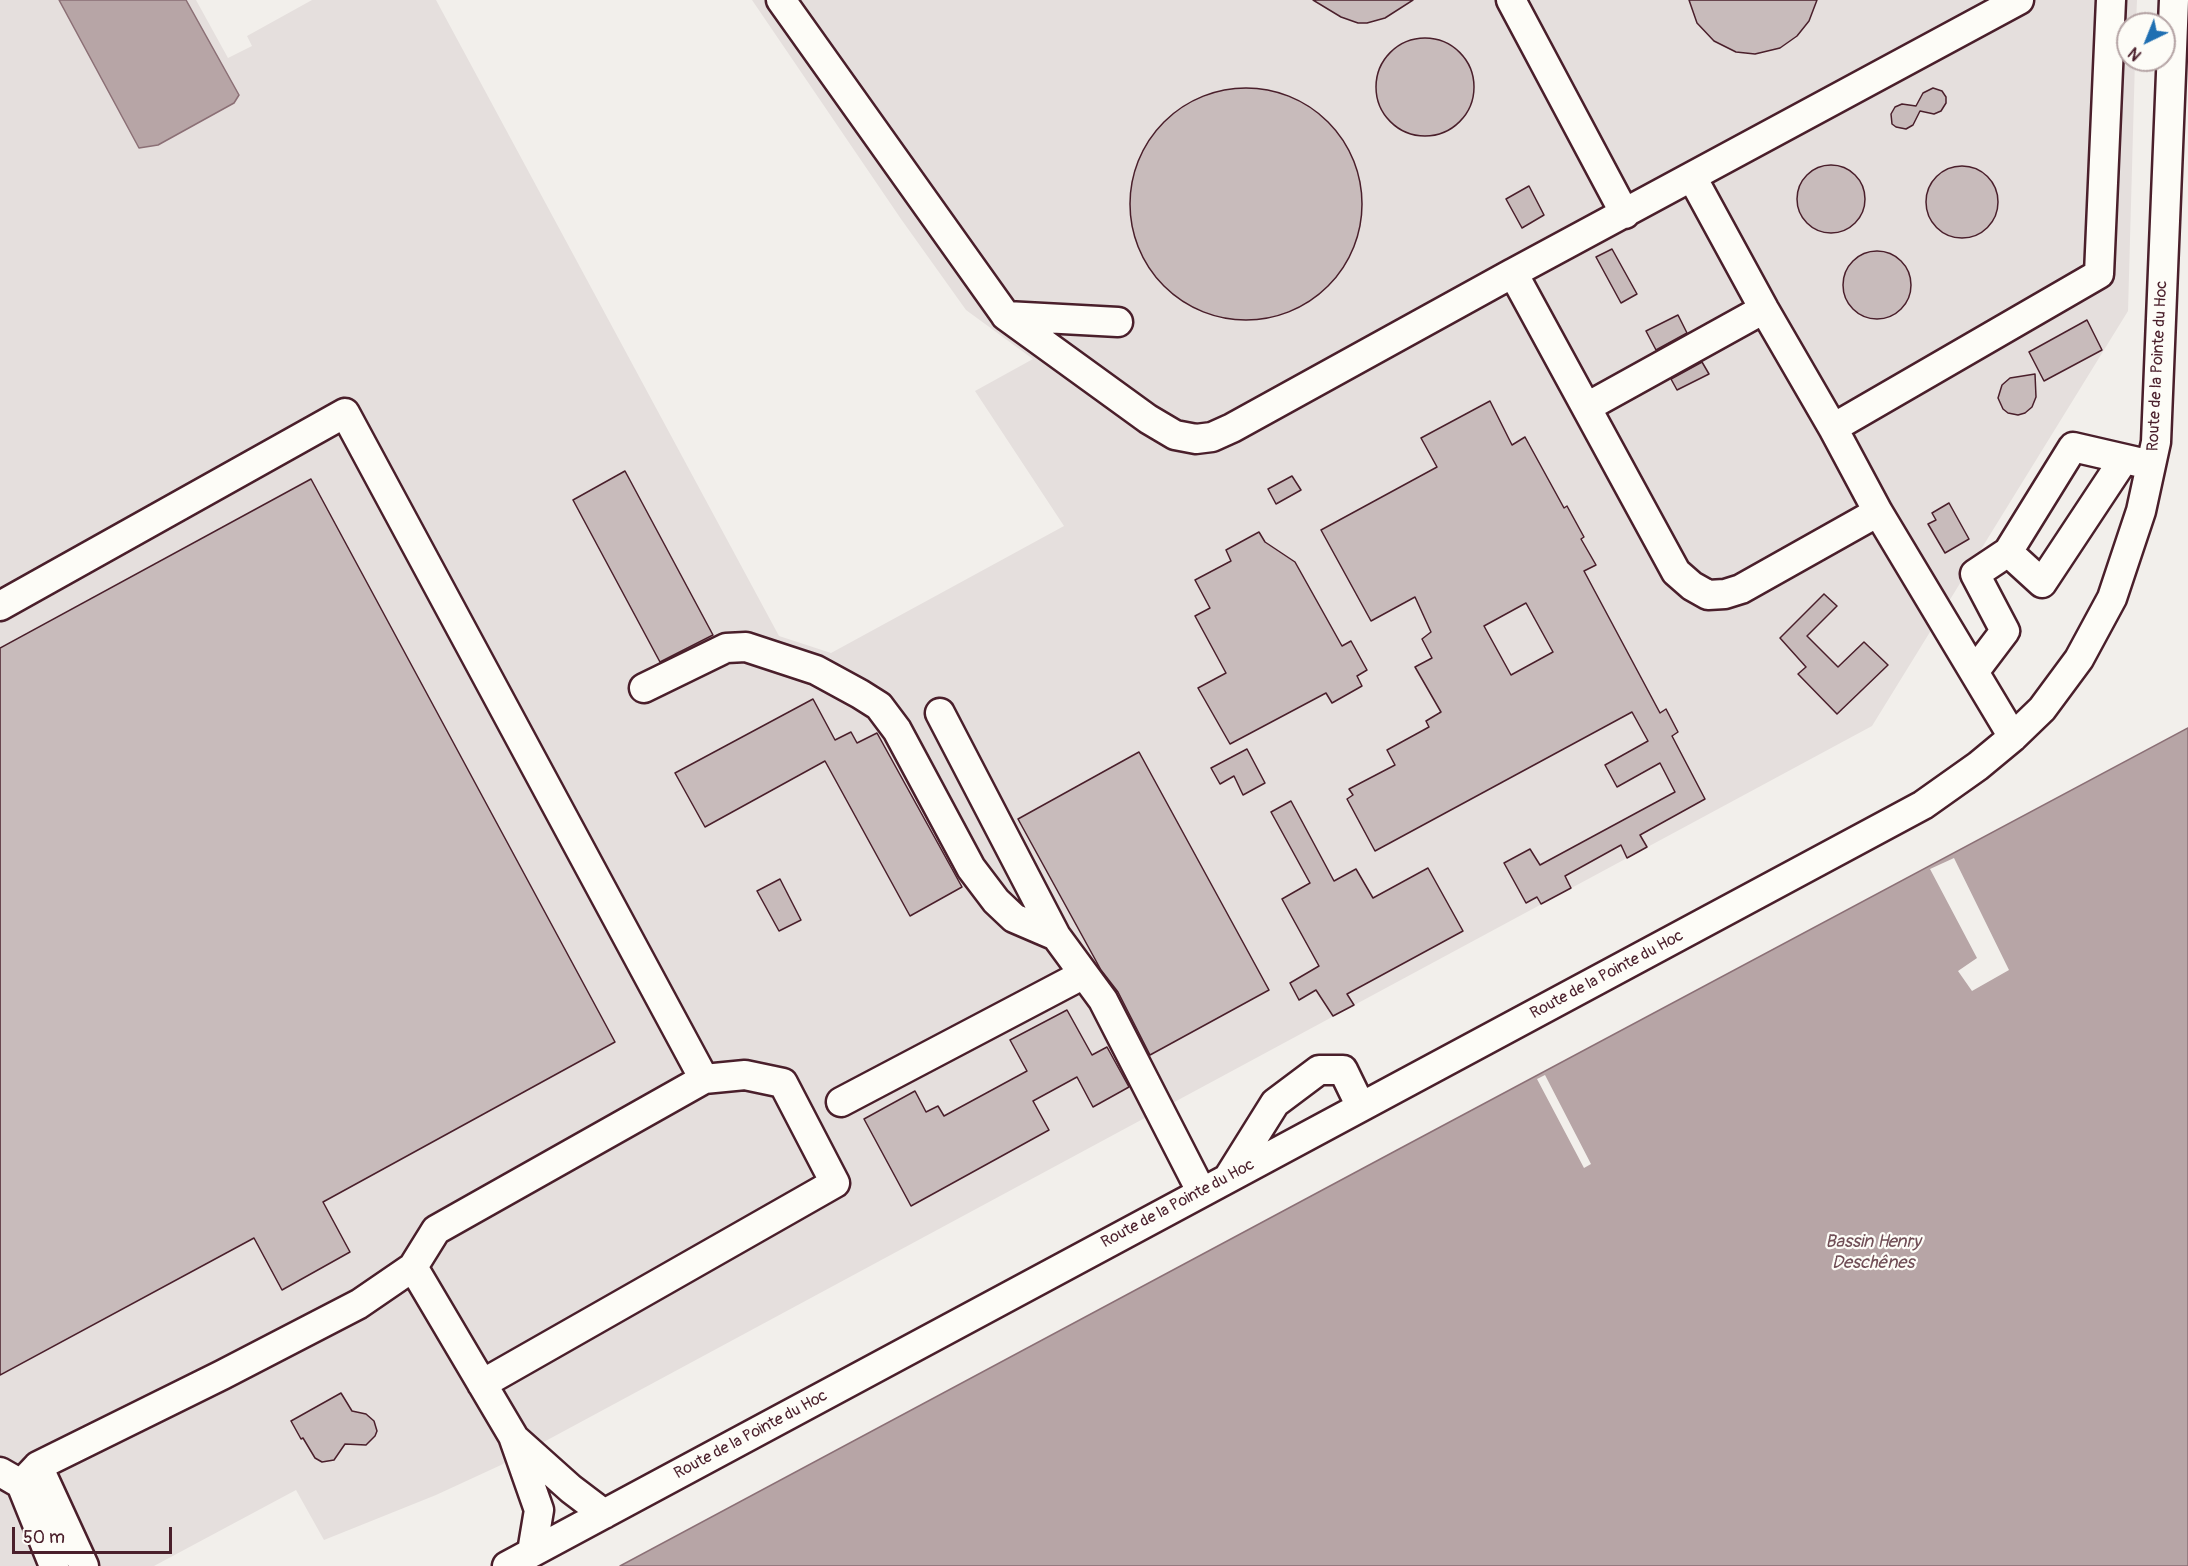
<!DOCTYPE html>
<html>
<head>
<meta charset="utf-8">
<style>
	body { margin:0 }
	#map { position:relative; width:2188px; height:1566px; overflow:hidden; background:#f2efeb; font-family:Pangolin,sans-serif }
	canvas { display:block }
	.north { position:absolute; left:2116px; top:12px; width:60px; height:60px; box-sizing:border-box; background:#fdfcf7; border:2px solid #b5a4a5; border-radius:50%; rotate:223deg; font-size:16px; font-weight:700; line-height:24px; text-align:center; color:#4a1f2b }
	.north::after { content:''; display:block; margin:auto; width:21px; height:27px; background:#1f6fb2; clip-path:polygon(50% 0,100% 100%,50% 72%,0 100%) }
	.scale { position:absolute; left:12px; top:1527px; width:160px; height:27px; box-sizing:border-box; border:3px solid #4a1f2b; border-top:0; padding-left:8px; font-size:18px; line-height:21px; white-space:nowrap; color:#4a1f2b; -webkit-text-stroke:4px #fdfcf7; paint-order:stroke }
</style>
</head>
<body>
<div id="map">
<canvas width="2188" height="1566"></canvas>
<div class="north">N</div>
<div class="scale">50 m</div>
</div>
<script>
const context = document.querySelector('canvas').getContext('2d');
context.lineJoin = 'round';
function fill(path, color) { context.fillStyle = color; context.fill(path, 'evenodd'); }
const poly = rows => new Path2D(rows.map(r => 'M' + r).join(''));
function trace(path, color, width, dash) { context.strokeStyle = color; context.lineWidth = width; context.lineCap = dash ? 'butt' : 'round'; context.setLineDash(dash || []); context.stroke(path); }
function drawText(font, color, halo, rows, align = 'center') {
  context.font = font + ' Pangolin,sans-serif'; context.lineWidth = 4.5; context.setLineDash([]); context.textBaseline = 'middle'; context.strokeStyle = halo; context.fillStyle = color; for (const [text, x, y, turn = 0] of rows) {
    context.save(); context.translate(x, y); context.rotate((+turn || 0) * Math.PI / 180); context.textAlign = isNaN(turn) ? turn : align; if (halo) context.strokeText(text, 0, 0); context.fillText(text, 0, 0); context.restore();
  }
}
fill(poly([
	[0,0,196,0,228,58,252,46,247,36,312,0,436,0,779,636,831,653,1064,526,975,391,1033,359,966,310,901,219,752,0,2137,0,2136,24,2128,24,2128,60,2135,60,2128,311,1872,726,501,1465,436,1495,324,1540,296,1490,154,1566,0,1566]
]), '#e5dfdd');
const water = poly([
	[59,0,186,0,239,95,234,103,158,145,139,148,59,0],
	[2188,728,2188,1566,620,1566,1399,1149,2188,728]
]);
fill(water, '#b7a5a6');
trace(water, '#8b6f75', 1.5);
fill(poly([
	[1954,858,2009,970,1972,991,1958,971,1977,958,1930,869],
	[1545,1075,1591,1164,1584,1168,1537,1079]
]), '#f2efeb');
const building = poly([
	[1313,0,1413,0,1385,18,1367,23,1358,23,1341,17,1313,0],
	[1689,0,1817,0,1809,21,1797,36,1780,48,1755,54,1736,52,1714,41,1697,23,1689,0],
	'1376 87a49 49 0 1 1 98 0a49 49 0 1 1-98 0Z',
	[1933,88,1942,91,1946,97,1946,103,1941,111,1934,114,1920,111,1913,125,1906,129,1896,127,1892,124,1891,114,1895,107,1902,104,1916,106,1923,93,1933,88],
	'1130 204a116 116 0 1 1 232 0a116 116 0 1 1-232 0Z',
	'1797 199a34 34 0 1 1 68 0a34 34 0 1 1-68 0Z',
	'1926 202a36 36 0 1 1 72 0a36 36 0 1 1-72 0Z',
	[1529,186,1544,215,1522,228,1506,199,1529,186],
	[1612,249,1637,294,1621,303,1596,257,1612,249],
	'1843 285a34 34 0 1 1 68 0a34 34 0 1 1-68 0Z',
	[1678,315,1687,333,1656,350,1646,331,1678,315],
	[2087,320,2102,350,2044,381,2029,352,2087,320],
	[1702,362,1709,374,1677,390,1671,379,1702,362],
	[2035,374,2036,397,2032,407,2025,413,2018,415,2008,413,2003,409,1998,398,2002,385,2010,378,2035,374],
	[1490,401,1512,445,1525,437,1564,508,1567,506,1584,537,1581,539,1596,565,1584,571,1660,713,1666,709,1678,732,1672,736,1705,799,1640,835,1647,847,1627,858,1621,845,1565,876,1571,888,1541,904,1537,897,1526,903,1504,863,1530,849,1540,865,1675,792,1660,763,1617,787,1605,765,1648,741,1632,712,1375,851,1347,799,1353,795,1349,789,1395,765,1387,750,1429,727,1426,721,1441,712,1415,667,1432,658,1422,639,1431,632,1415,597,1371,621,1321,530,1437,467,1421,438,1490,401],
	[1526,603,1553,652,1511,675,1484,626,1526,603],
	[625,471,713,635,660,662,573,500,625,471],
	[1292,476,1301,490,1276,504,1268,489,1292,476],
	[311,479,615,1042,323,1202,350,1252,282,1290,254,1238,0,1375,0,648,311,479],
	[1949,503,1969,539,1945,553,1928,524,1936,520,1932,513,1949,503],
	[1259,532,1265,542,1295,562,1342,646,1351,641,1367,670,1357,676,1362,686,1332,703,1326,693,1230,744,1198,688,1226,673,1195,616,1210,608,1195,580,1231,561,1226,550,1259,532],
	[1824,594,1837,606,1807,636,1838,667,1864,642,1888,665,1837,714,1798,674,1806,667,1780,638,1824,594],
	[813,699,835,740,851,732,857,743,877,733,962,887,910,916,825,761,705,827,675,773,813,699],
	[1247,749,1265,783,1243,795,1234,776,1220,784,1211,768,1247,749],
	[1139,752,1269,990,1150,1055,1118,992,1101,970,1018,819,1139,752],
	[1291,801,1334,881,1356,869,1373,898,1428,868,1463,931,1347,994,1354,1005,1333,1016,1316,990,1299,1000,1290,983,1319,966,1282,899,1310,883,1271,812,1291,801],
	[780,879,801,920,779,931,757,891,780,879],
	[1067,1010,1092,1055,1107,1047,1129,1087,1093,1107,1077,1077,1033,1101,1049,1130,911,1206,864,1119,915,1091,926,1112,938,1106,944,1116,1027,1071,1010,1040,1067,1010],
	[341,1393,352,1411,366,1414,374,1421,377,1431,375,1436,366,1445,345,1444,334,1460,322,1462,315,1458,303,1438,301,1439,291,1421,341,1393]
]);
fill(building, '#c8bbbb');
trace(building, '#4a1f2b', 1.5);
const minor = poly([
	[781,0,1006,316],
	[1511,0,1625,214],
	[1692,177,1764,309,1833,428,1878,512,2013,737],
	[1118,322,1006,316,1148,419,1175,435,1196,439,1212,437,1232,428,1513,273],
	[1587,407,1764,309],
	[1833,428,2099,274,2111,0],
	[1878,512,1741,589,1725,594,1708,595,1692,586,1676,572,1513,273,2019,0],
	[2008,552,2042,583,2124,459],
	[0,606,345,413,704,1079,436,1230,413,1267,359,1304,222,1375,38,1466,21,1484,0,1472],
	[1974,672,2005,631,1975,574,2008,552,2073,447,2151,465],
	[644,688,726,648,746,647,816,670,860,694,879,706,897,730,971,868,996,901,1014,918,1056,936],
	[940,713,1056,936,1103,1000,1201,1191],
	[841,1102,1084,974],
	[1230,1175,1275,1103,1319,1070,1343,1070,1361,1107],
	[413,1267,513,1436,539,1510,532,1552],
	[482,1384,835,1183,783,1083,745,1075,704,1079],
	[514,1438,571,1489,604,1514],
	[38,1466,84,1566],
	[21,1484,54,1566],
	[507,1566,1923,805,1978,766,2013,737,2042,709,2079,659,2112,598,2141,511,2156,442,2174,0]
]);
trace(minor, '#4a1f2b', 33);
trace(minor, '#fdfcf7', 28);
drawText('16px', '#4a1f2b', '#fdfcf7', [
	["Route de la Pointe du Hoc",2158,366,-87],
	["Route de la Pointe du Hoc",1607,975,-28],
	["Route de la Pointe du Hoc",1178,1204,-28],
	["Route de la Pointe du Hoc",751,1435,-28]
]);
drawText('italic 18px', '#704e56', '#fdfcf7', [
	["Bassin Henry",1873,1242],
	["Deschênes",1873,1263]
]);
</script>
</body>
</html>
